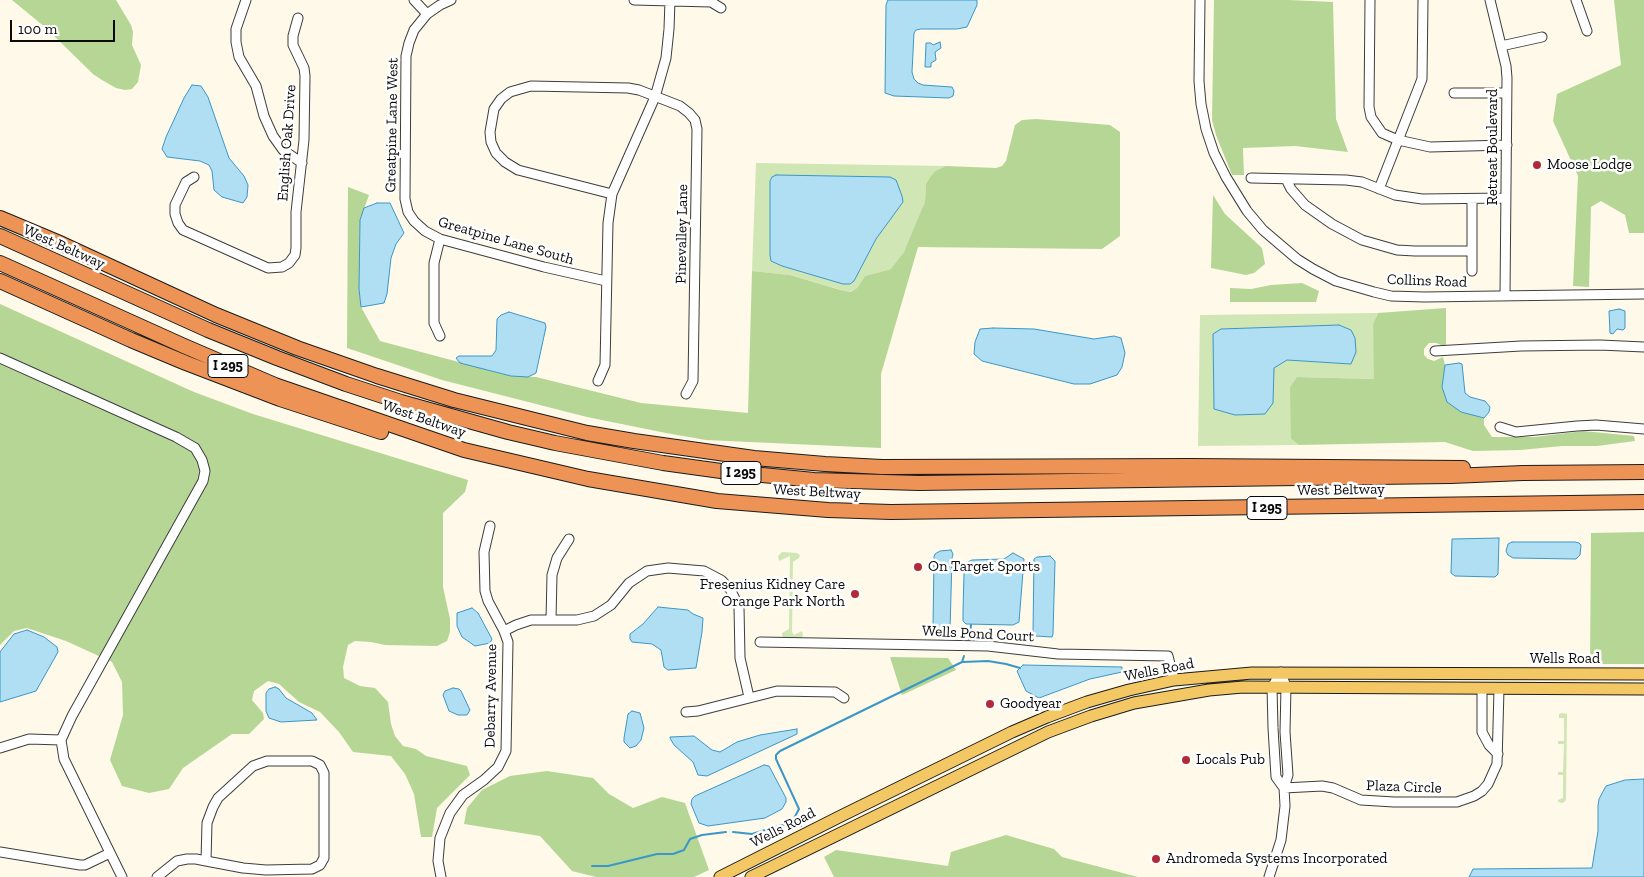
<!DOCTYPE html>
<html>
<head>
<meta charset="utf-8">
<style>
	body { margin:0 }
	#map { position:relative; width:1644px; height:877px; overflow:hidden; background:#fef9e8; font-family:"Zilla Slab",serif }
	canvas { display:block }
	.scale { position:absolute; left:10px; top:20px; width:105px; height:22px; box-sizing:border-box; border:2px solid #0a0a0a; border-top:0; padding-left:6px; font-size:15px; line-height:18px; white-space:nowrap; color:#0a0a0a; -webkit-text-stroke:4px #fff; paint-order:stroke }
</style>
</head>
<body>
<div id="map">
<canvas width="1644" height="877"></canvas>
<div class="scale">100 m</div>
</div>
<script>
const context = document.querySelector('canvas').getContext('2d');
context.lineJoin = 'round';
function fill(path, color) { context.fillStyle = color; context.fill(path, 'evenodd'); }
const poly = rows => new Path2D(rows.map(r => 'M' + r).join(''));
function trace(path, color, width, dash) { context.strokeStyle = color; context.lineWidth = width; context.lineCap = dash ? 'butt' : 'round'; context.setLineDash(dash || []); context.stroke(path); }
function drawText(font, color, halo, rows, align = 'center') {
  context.font = font + ' "Zilla Slab",serif'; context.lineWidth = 5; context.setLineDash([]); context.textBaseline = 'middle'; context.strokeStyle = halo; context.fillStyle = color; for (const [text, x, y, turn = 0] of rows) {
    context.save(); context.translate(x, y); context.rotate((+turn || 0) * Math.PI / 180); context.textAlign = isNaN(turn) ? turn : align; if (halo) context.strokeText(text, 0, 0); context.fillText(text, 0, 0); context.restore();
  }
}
fill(poly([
	[756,163,946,166,935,171,930,177,926,184,925,202,917,224,904,252,896,264,891,269,865,276,857,288,849,292,790,275,752,271],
	[770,179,903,202,876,239,850,284,843,284,782,266,771,261,770,255],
	[1378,313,1373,324,1375,379,1297,377,1291,387,1291,439,1299,445,1198,446,1200,315],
	[1221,329,1351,364,1287,360,1274,368],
	[782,552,797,553,800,555,799,558,793,562,792,632,794,635,802,631,803,636,801,638,784,638,782,635,782,633,789,629,790,556,779,561,778,556],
	[1562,713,1567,714,1566,800,1563,803,1558,802,1558,800,1563,798,1563,775,1558,775,1558,772,1563,772,1564,744,1558,744,1558,741,1564,741,1564,718,1559,718,1559,714]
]), '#d1e6b5');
fill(poly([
	[12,0,116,0,131,25,133,32,132,45,141,65,138,82,132,89,125,90,116,88,102,80,93,74,46,28],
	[1214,0,1289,0,1333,2,1336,119,1348,152,1295,146,1243,148,1244,175,1232,175,1216,135,1212,120],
	[1614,0,1644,0,1644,233,1629,233,1625,215,1601,201,1591,207,1589,287,1573,286,1578,176,1553,121,1557,94,1621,65],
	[1036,119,1110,125,1120,132,1120,236,1102,249,918,247,881,374,881,448,706,440,666,433,587,417,442,380,347,348,348,187,369,195,360,220,359,289,361,307,380,341,511,376,536,377,641,403,748,413,752,271,790,275,841,290,850,292,857,288,865,276,891,269,904,252,925,202,926,184,930,177,935,171,946,166,996,168,1002,166,1006,161,1015,125,1022,120],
	[1213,195,1225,214,1262,248,1265,264,1254,273,1246,275,1211,268],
	[1302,283,1319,291,1316,302,1230,302,1230,288,1251,289,1271,285],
	[0,304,194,392,253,414,468,480,465,492,443,513,443,587,450,619,450,632,447,641,437,646,385,645,371,642,355,641,348,645,343,667,344,678,360,686,375,688,388,702,391,724,395,736,403,746,416,749,426,756,467,766,470,775,437,808,432,837,421,837,414,794,405,774,391,756,353,752,339,732,320,712,299,702,279,684,268,681,254,691,252,700,263,713,264,719,249,734,232,734,183,768,169,789,149,793,122,786,110,760,123,715,122,682,112,662,66,641,27,628,14,631,0,645],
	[1446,308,1446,347,1436,343,1429,343,1424,349,1424,355,1428,359,1434,361,1443,357,1445,365,1442,387,1462,412,1484,418,1484,425,1492,437,1535,437,1583,431,1634,436,1635,441,1597,446,1562,446,1520,450,1473,451,1445,442,1299,445,1291,439,1290,387,1297,377,1374,379,1373,324,1378,313],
	[1644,532,1644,664,1590,664,1591,533],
	[890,657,948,658,956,670,902,695],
	[547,771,593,778,609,794,633,808,662,797,685,803,709,870,694,877,596,877,572,871,540,836,464,824,467,808,482,790,510,776],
	[1006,835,1054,849,1062,857,1138,877,834,877,824,857,836,850,948,866,951,852]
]), '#b6d695');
const water = poly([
	[888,0,977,0,977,5,967,27,957,29,921,29,916,30,914,33,912,72,914,79,918,83,923,85,952,87,954,91,953,96,949,98,894,96,885,93,886,5,888,0],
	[940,42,941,48,935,52,936,60,931,63,931,67,925,67,926,43,931,43,933,45,940,42],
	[192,85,201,86,208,97,229,158,244,176,248,185,247,197,243,203,222,197,214,190,212,171,209,165,200,161,167,157,162,149,166,137,184,98,192,85],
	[776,175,890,177,896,180,902,196,903,202,876,239,854,281,850,284,843,284,782,266,771,261,770,255,770,181,772,177,776,175],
	[377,203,390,203,404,233,396,244,391,258,387,294,384,303,361,307,359,289,360,220,364,208,377,203],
	[1619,309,1625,311,1625,328,1623,330,1617,329,1613,334,1610,333,1609,311,1619,309],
	[509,312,545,323,546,327,536,373,528,377,511,376,460,363,456,358,459,356,492,356,496,350,497,319,501,315,509,312],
	[1339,325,1351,330,1355,338,1356,352,1351,364,1287,360,1274,368,1273,403,1265,414,1235,415,1214,409,1213,334,1221,329,1339,325],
	[993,328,1034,329,1094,339,1114,336,1121,338,1125,353,1122,367,1117,375,1090,384,1074,384,982,361,974,354,975,342,980,329,993,328],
	[1459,363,1462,364,1465,393,1470,397,1485,401,1490,407,1489,412,1484,418,1461,412,1447,402,1442,387,1445,365,1459,363],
	[1499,538,1498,574,1495,577,1455,576,1451,573,1452,539,1499,538],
	[1512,542,1575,542,1579,543,1581,545,1580,555,1576,559,1513,558,1508,555,1506,551,1508,544,1512,542],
	[951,550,953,554,952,558,950,630,947,634,937,633,933,629,934,557,935,554,940,551,951,550],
	[1013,553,1024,559,1019,622,1013,625,966,624,963,621,963,612,964,573,968,562,972,560,1004,559,1013,553],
	[1050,556,1055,561,1053,634,1052,637,1036,636,1033,634,1034,559,1037,557,1050,556],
	[658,607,688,610,693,614,703,618,702,632,696,668,668,670,664,667,661,650,652,644,632,642,630,639,630,634,643,624,658,607],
	[472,608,478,613,492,639,490,643,475,646,462,637,457,626,457,613,472,608],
	[27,630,44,637,57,647,58,652,36,691,0,702,0,652,14,634,27,630],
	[1023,665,1122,667,1122,672,1090,679,1039,698,1026,691,1017,671,1023,665],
	[275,687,279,689,286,698,312,713,317,720,281,722,269,718,266,711,266,693,269,689,275,687],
	[453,688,459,689,461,691,470,710,467,715,458,715,449,711,443,695,445,691,453,688],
	[632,711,640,713,644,728,641,740,636,746,630,748,624,742,624,738,628,714,632,711],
	[797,729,797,734,707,776,698,775,693,762,674,745,670,738,670,737,694,736,712,750,720,752,737,742,760,735,797,729],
	[764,765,769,766,786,798,786,802,782,809,765,818,708,826,699,823,691,804,692,799,695,796,764,765],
	[1644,779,1644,877,1469,877,1473,869,1592,868,1598,831,1598,806,1599,799,1606,786,1625,780,1644,779]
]);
fill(water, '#b0def3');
trace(water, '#3a97c7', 1);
trace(poly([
	[969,639,971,625],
	[962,662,964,656],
	[801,826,792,822,799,809,776,759,776,755,780,751,962,662,988,661,1006,664,1020,668],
	[733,832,752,834,792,822],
	[592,866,608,866,657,854,673,854,684,850,690,839,702,835,726,832]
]), '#3a97c7', 2);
const minor = poly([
	[246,0,236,29,236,42,239,57,256,86,264,116,273,136,283,150,302,163],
	[414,0,427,14],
	[451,0,440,5,427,14,414,30,409,43,406,56,405,199,408,212,414,221,425,231,440,239,544,267,606,281],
	[634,0,711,2,721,8],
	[1200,0,1199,81,1201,104,1206,129,1214,153,1226,177,1247,211,1263,230,1297,259,1313,269,1336,281,1374,292,1391,296,1424,297,1644,294],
	[1370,0,1369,107,1371,117,1382,133,1398,140,1430,147,1507,145],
	[1490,0,1506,66,1507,78,1505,296],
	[1576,0,1587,31],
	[1501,46,1542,37],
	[1454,93,1506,93],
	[194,177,186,182,175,205,175,214,178,223,183,230,268,268,282,267,289,263,295,255,296,248,296,212,304,140,305,76,304,68,293,45,293,36,298,18],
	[1251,178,1346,180,1362,182,1395,195,1422,199,1506,198],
	[1286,179,1291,189,1305,205,1332,224,1362,240,1397,250,1415,251,1471,251],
	[1379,189,1422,79,1423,0],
	[612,194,518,170,505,162,496,153,491,142,490,132,494,109,501,99,510,92,531,86,628,88,639,90,680,106,689,113,695,120,697,129,693,381,686,394],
	[1472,271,1472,199],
	[440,336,434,323,434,263,440,239],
	[1435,351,1521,346,1600,345,1644,347],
	[0,358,176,437,195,448,202,460,205,471,203,481,72,716,61,740,64,759,122,877],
	[598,381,605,365,608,223,612,194,655,97,666,58,669,29,670,0],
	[1500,427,1516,432,1577,426,1596,425,1644,429],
	[551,620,552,575,557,558,569,539],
	[504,631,516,625,531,620,577,620,594,616,611,605,629,583,647,571,668,568,704,571,721,580,730,589,739,607,740,658,749,697],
	[760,642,988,646,1058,654,1168,656,1174,680],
	[1482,688,1482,732,1489,745,1498,754],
	[686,712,698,711,777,691,835,692,844,698],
	[0,748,29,739,61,740],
	[1284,788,1322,786,1333,788,1361,800,1394,802,1457,802,1474,796,1482,791,1488,784,1497,764,1499,689],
	[0,852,80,865,85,865,110,853],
	[157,877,177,861,187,859,196,859,206,861,243,868,266,870,312,869,320,865,324,858,324,773,320,765,312,761,267,761,253,766,218,798,213,807,207,823,206,861],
	[441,877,438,861,440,838,450,813,463,795,484,780,498,767,506,751,508,642,504,631,488,601,485,591,484,552,490,526],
	[1269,877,1281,840,1285,806,1284,788,1288,775,1285,732,1286,687,1281,672,1272,687,1273,728,1276,777,1284,788]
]);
const major = poly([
	[720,877,843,815,1012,732,1047,717,1087,702,1129,690,1174,680,1252,673,1644,674],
	[751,877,1048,732,1091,716,1134,703,1209,690,1243,687,1644,689]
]);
const highway = poly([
	[0,218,62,244,216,315,297,348,377,376,454,400,587,433,634,441,754,458,825,464,882,467,1190,466,1463,468],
	[0,236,208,330,277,358,346,384,401,402,508,432,555,443,663,463,721,471,814,480,919,483,1451,476,1523,473,1644,472],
	[0,263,184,346,275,385,464,450,588,479,717,501,828,510,891,512,1644,502],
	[0,281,131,340,186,363,280,399,381,432]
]);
trace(minor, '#3d3d3d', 11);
trace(major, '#1b1b1b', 13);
trace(highway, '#1b1b1b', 16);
trace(minor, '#fff', 9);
trace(major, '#f3c864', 11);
trace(highway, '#ee9356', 14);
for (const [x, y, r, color] of [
	[1537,165,5,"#b32938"],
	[918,567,5,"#b32938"],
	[855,594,5,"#b32938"],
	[990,704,5,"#b32938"],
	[1186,760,5,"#b32938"],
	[1156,859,5,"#b32938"]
]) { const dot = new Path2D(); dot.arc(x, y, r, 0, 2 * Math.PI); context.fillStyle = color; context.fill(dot); trace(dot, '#fff', 2); }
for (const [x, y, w] of [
	[228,366,40],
	[741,473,40],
	[1267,508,40]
]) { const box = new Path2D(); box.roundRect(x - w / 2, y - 11.5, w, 23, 4); context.fillStyle = '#fff'; context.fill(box); trace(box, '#0a0a0a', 1); }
drawText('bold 14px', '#0a0a0a', null, [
	["I 295",228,366],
	["I 295",741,473],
	["I 295",1267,508]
]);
drawText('15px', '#0a0a0a', '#fff', [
	["Greatpine Lane West",392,125,-89],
	["English Oak Drive",287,143,-86],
	["Retreat Boulevard",1493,147,-90],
	["Pinevalley Lane",682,234,-89],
	["Greatpine Lane South",506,241,16],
	["West Beltway",64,247,24],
	["Collins Road",1427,281,2],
	["West Beltway",424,419,19],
	["West Beltway",1341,490,-1],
	["West Beltway",817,492,3],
	["Wells Pond Court",978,634,3],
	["Wells Road",1565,659],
	["Wells Road",1159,670,-11],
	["Debarry Avenue",491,696,-89],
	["Plaza Circle",1404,787,2],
	["Wells Road",783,828,-27]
]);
drawText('15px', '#0a0a0a', '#fff', [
	["Moose Lodge",1547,165],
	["On Target Sports",928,567],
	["Fresenius Kidney Care",845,585,"right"],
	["Orange Park North",845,602,"right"],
	["Goodyear",1000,704],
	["Locals Pub",1196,760],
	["Andromeda Systems Incorporated",1166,859]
], 'left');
</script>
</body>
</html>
